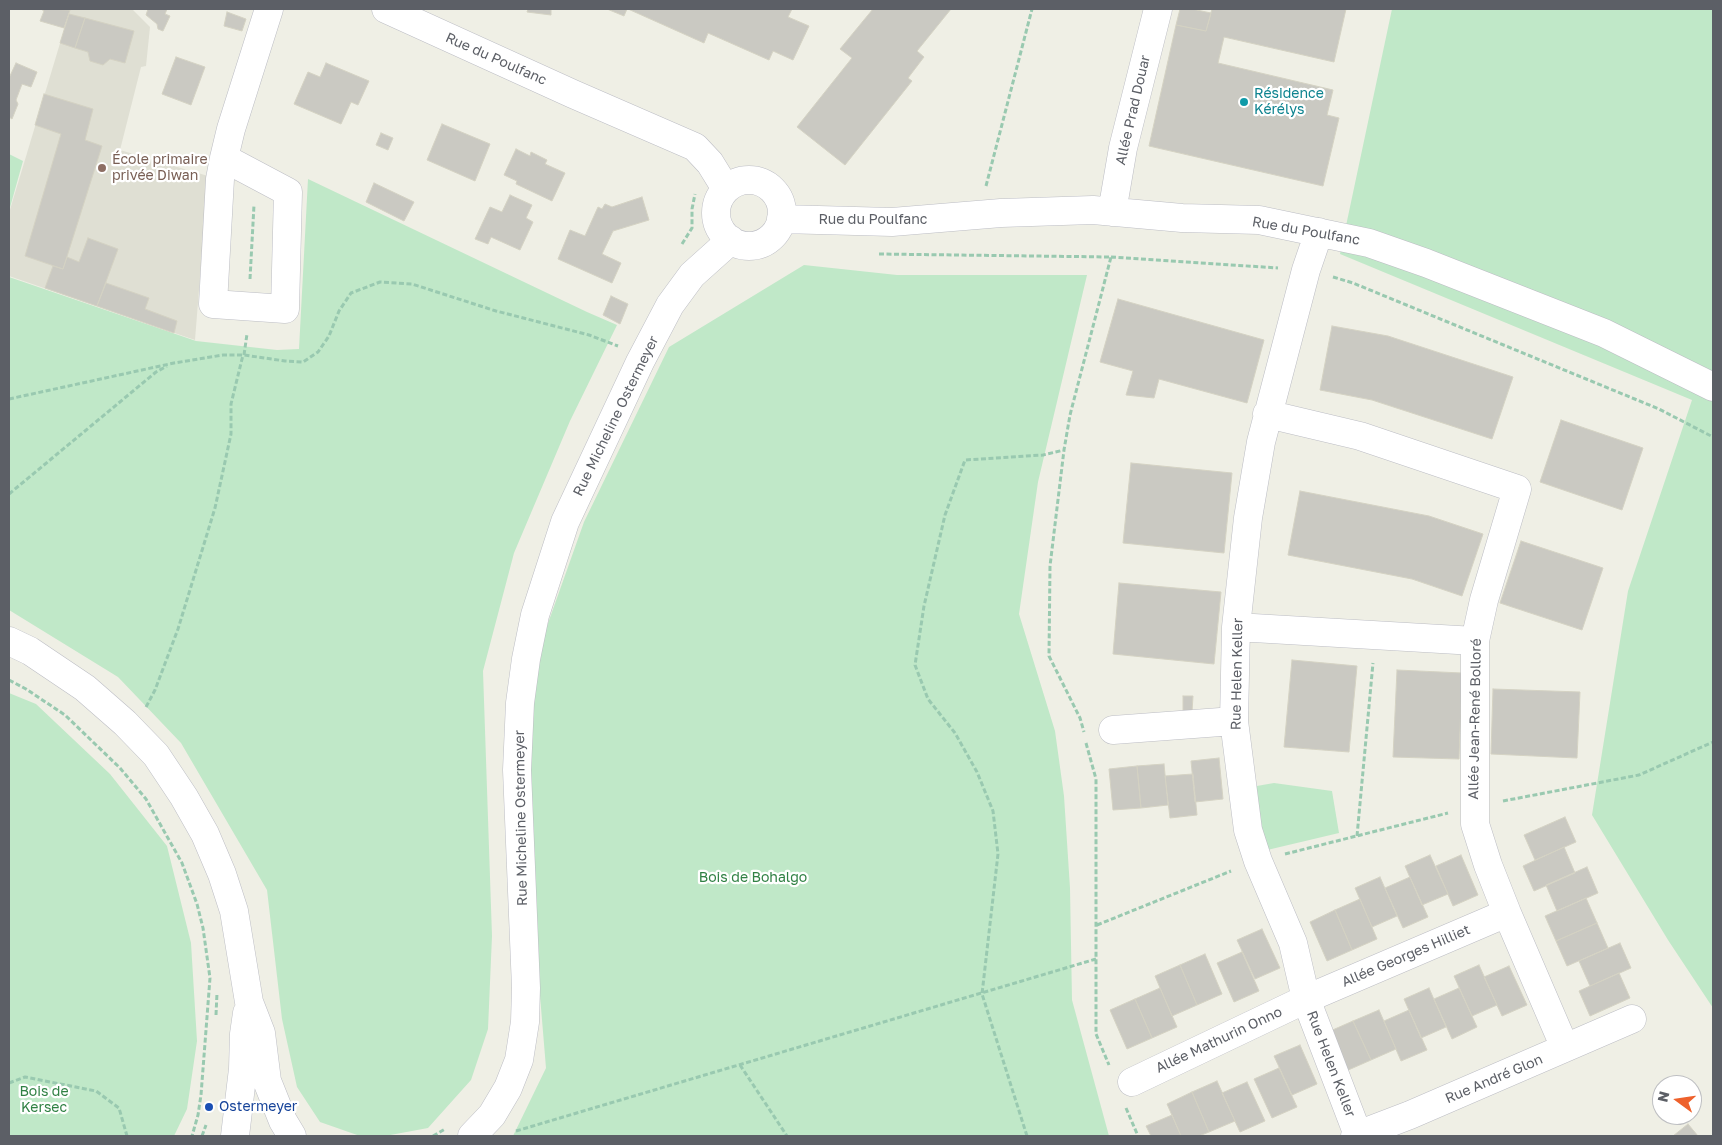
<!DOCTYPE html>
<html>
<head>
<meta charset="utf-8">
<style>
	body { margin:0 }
	#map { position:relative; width:1722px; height:1145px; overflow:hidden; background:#efefe5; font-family:"Golos Text",sans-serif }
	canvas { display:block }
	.frame { position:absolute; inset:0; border:10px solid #5c5f66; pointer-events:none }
	.north { position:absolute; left:1652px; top:1075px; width:50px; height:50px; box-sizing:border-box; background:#fff; border:1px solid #bebfc2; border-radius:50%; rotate:284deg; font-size:14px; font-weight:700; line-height:20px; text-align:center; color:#5c5f66 }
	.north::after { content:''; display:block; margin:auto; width:18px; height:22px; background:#ee612c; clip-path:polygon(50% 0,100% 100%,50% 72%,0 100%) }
</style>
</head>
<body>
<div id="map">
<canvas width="1722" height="1145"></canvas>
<div class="frame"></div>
<div class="north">N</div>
</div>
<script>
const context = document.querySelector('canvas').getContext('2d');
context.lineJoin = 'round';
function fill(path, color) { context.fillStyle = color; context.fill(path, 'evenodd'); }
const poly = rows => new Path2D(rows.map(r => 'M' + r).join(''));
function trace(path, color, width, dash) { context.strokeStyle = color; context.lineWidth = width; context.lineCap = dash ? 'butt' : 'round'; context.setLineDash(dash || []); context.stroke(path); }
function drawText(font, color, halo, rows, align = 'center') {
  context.font = font + ' "Golos Text",sans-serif'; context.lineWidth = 4.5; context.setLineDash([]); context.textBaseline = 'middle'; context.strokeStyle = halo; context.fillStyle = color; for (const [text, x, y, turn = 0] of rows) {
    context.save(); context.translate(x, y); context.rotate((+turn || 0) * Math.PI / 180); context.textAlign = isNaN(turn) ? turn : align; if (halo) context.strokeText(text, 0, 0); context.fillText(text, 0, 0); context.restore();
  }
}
fill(poly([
	[66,9,132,9,150,27,146,66,141,67,120,150,208,176,195,340,9,276,9,213,70,10]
]), '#dfdfd3');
fill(poly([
	[1392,9,1713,9,1713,1008,1668,940,1592,815,1628,591,1692,400,1340,254],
	[9,154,23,161,9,211],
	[308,179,587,312,617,325,570,421,514,553,483,671,492,936,488,1029,471,1080,428,1128,385,1136,360,1136,320,1122,297,1087,282,1019,267,890,181,743,118,677,9,610,9,277,196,341,277,350,299,349],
	[804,265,897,275,1087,275,1038,482,1019,614,1055,731,1064,796,1070,888,1072,1000,1109,1136,513,1136,546,1068,525,815,536,657,584,522,669,347],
	[9,693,36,704,110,774,167,846,191,943,197,1041,187,1109,174,1136,9,1136],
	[1274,783,1332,791,1339,833,1263,851,1251,787]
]), '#c0e8c8');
const building = poly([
	[41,9,70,10,64,28,40,21,44,11,41,9],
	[148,9,167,9,165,14,170,16,163,31,158,29,157,24,146,15,148,9],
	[528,9,551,9,551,15,527,12,528,9],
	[607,9,627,9,624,16,607,9],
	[628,9,792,9,788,17,809,26,793,60,773,51,769,60,708,33,704,43,628,9],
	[873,9,951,9,917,51,924,57,908,78,912,81,845,165,797,127,852,58,840,49,873,9],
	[1180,9,1192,9,1211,13,1206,31,1176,25,1180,9],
	[1212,9,1346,9,1334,62,1224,37,1218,63,1333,90,1327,115,1339,118,1323,186,1149,146,1176,25,1206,31,1212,9],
	[227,12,246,19,242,31,224,26,227,12],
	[69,14,85,18,75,48,60,43,69,14],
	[85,18,134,31,125,63,110,59,103,65,90,61,88,52,75,48,85,18],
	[176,57,205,67,191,105,162,94,176,57],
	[16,63,37,72,31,87,22,84,16,100,18,104,12,119,9,117,9,78,16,63],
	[326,63,369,81,358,105,351,102,341,124,294,104,308,72,320,77,326,63],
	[44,94,93,109,85,140,102,146,63,269,25,256,61,134,35,125,44,94],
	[442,124,490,144,475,181,427,160,442,124],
	[381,133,393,138,388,150,376,145,381,133],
	[516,149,530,156,531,152,547,160,545,164,565,173,552,201,516,184,517,181,504,175,516,149],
	[374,183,414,202,404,221,366,202,374,183],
	[510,195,532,205,526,218,533,222,520,250,491,237,488,244,475,239,490,207,502,212,510,195],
	[642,197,649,220,613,231,602,254,621,263,612,283,558,259,570,230,585,236,598,207,602,209,605,204,612,207,642,197],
	[88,238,118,249,97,306,45,288,53,266,63,269,67,257,79,262,88,238],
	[106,283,149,298,145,309,177,321,174,333,97,306,106,283],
	[611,296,628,304,620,324,603,315,611,296],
	[1118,299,1264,340,1247,403,1159,379,1154,398,1126,395,1133,371,1100,362,1118,299],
	[1332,326,1388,336,1513,377,1492,439,1372,400,1320,390,1332,326],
	[1561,420,1643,448,1622,510,1540,482,1561,420],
	[1131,463,1232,473,1224,553,1123,543,1131,463],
	[1300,491,1429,516,1483,534,1462,596,1412,579,1288,555,1300,491],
	[1521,541,1603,568,1582,630,1500,603,1521,541],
	[1119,583,1221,592,1214,664,1113,654,1119,583],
	[1292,660,1357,666,1349,752,1284,747,1292,660],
	[1397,670,1462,673,1459,759,1393,757,1397,670],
	[1493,689,1580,692,1577,758,1491,754,1493,689],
	[1183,696,1193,696,1192,712,1183,711,1183,696],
	[1219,758,1223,799,1195,802,1191,761,1219,758],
	[1164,764,1168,805,1141,808,1137,766,1164,764],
	[1137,766,1141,808,1113,810,1109,769,1137,766],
	[1193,774,1197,815,1170,818,1165,776,1193,774],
	[1565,817,1576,842,1535,860,1524,835,1565,817],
	[1564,847,1575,873,1534,891,1523,866,1564,847],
	[1430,855,1448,894,1422,905,1405,866,1430,855],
	[1461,855,1478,895,1453,906,1436,866,1461,855],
	[1587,867,1598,893,1557,911,1546,885,1587,867],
	[1380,877,1397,916,1372,927,1355,888,1380,877],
	[1410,877,1428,917,1403,928,1385,888,1410,877],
	[1586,898,1597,923,1556,941,1545,916,1586,898],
	[1360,899,1377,939,1352,950,1335,910,1360,899],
	[1335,910,1352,950,1327,961,1310,922,1335,910],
	[1597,923,1608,948,1567,966,1556,941,1597,923],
	[1262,929,1280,968,1255,979,1237,940,1262,929],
	[1620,943,1631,968,1590,986,1579,961,1620,943],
	[1242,952,1259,991,1234,1002,1217,963,1242,952],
	[1205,954,1222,994,1197,1005,1180,965,1205,954],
	[1180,965,1197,1005,1172,1016,1155,976,1180,965],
	[1479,965,1497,1005,1472,1016,1454,976,1479,965],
	[1509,966,1527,1005,1502,1016,1484,977,1509,966],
	[1619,973,1630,998,1590,1016,1579,991,1619,973],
	[1160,988,1177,1027,1152,1038,1135,999,1160,988],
	[1429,988,1446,1027,1421,1038,1404,999,1429,988],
	[1459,988,1477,1027,1452,1039,1434,999,1459,988],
	[1135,999,1152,1038,1127,1049,1110,1010,1135,999],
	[1379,1010,1396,1049,1371,1060,1353,1021,1379,1010],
	[1409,1010,1427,1050,1401,1061,1384,1021,1409,1010],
	[1353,1021,1371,1060,1346,1071,1328,1032,1353,1021],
	[1300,1045,1317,1084,1292,1095,1274,1056,1300,1045],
	[1279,1068,1297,1107,1272,1118,1254,1079,1279,1068],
	[1217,1081,1235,1121,1209,1132,1192,1092,1217,1081],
	[1247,1082,1265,1121,1240,1132,1222,1093,1247,1082],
	[1192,1092,1209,1132,1199,1136,1181,1136,1167,1104,1192,1092],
	[1172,1115,1181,1136,1151,1136,1146,1126,1172,1115],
	[1688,1124,1698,1136,1673,1136,1688,1124]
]);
fill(building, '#cac9c2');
trace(building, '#d4d2c3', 1);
const minor = poly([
	[386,9,573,94,695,147,710,163,726,189],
	[224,158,288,192,285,309,213,304,220,179,224,158,231,129,269,9],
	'716 213a33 33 0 1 1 66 0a33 33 0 1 1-66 0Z',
	[1112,212,1123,148,1158,9],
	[781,219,892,222,1001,213,1093,210,1182,218,1259,220,1369,243,1426,263,1604,333,1713,387],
	[1319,232,1306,270,1261,442,1248,518,1236,627,1234,721,1248,830,1258,861,1293,943,1306,999,1358,1135],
	[1267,414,1360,436,1517,489,1484,600,1475,641,1475,824,1488,865,1507,913,1565,1048],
	[1236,627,1475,641],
	[9,641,30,651,85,688,125,723,156,755,184,797,205,834,222,874,234,911,249,1002,261,1033,267,1081,283,1121,292,1136],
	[1113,730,1234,721],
	[1132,1082,1306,999,1507,913],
	[235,1136,243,1069,244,1034,247,1013],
	[472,1136,492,1115,508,1088,519,1060,525,1022,526,988,517,770,520,703,526,659,535,615,565,522,640,362,670,305,692,275,731,240],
	[1355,1136,1410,1115,1632,1019]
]);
trace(minor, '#bcbdc4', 29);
trace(poly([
	[986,186,1032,9],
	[682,244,692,228,692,209,695,194],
	[879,254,1111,257,1070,415,1064,450,1050,566,1049,656,1080,718,1084,732],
	[1111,257,1278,268],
	[1333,277,1353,283,1659,409,1713,437],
	[250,279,254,205],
	[244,355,247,334],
	[9,399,174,363,223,355,244,355,285,361,303,362,318,352,329,336,339,311,351,293,380,282,412,284,496,311,589,335,618,346],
	[9,494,156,372,167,366],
	[9,680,26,689,65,715,120,768,146,799,182,863,197,904,203,928,210,978,201,1095,198,1115,192,1136],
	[146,707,155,690,178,629,215,508,231,434,231,404,243,355],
	[1086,743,1096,779,1096,1034,1109,1065],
	[1503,801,1639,775,1713,742],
	[1357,836,1373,663],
	[1285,854,1448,813],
	[1097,925,1231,871],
	[216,1015,217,993],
	[740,1065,787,1136],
	[9,1083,25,1077,96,1091,119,1108,127,1136],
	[1126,1108,1138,1136],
	[516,1131,1096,959],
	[202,1136,206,1125],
	[433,1136,445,1129],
	[1027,1136,982,994,998,854,993,811,977,772,955,733,928,699,915,665,924,606,945,515,965,460,1043,455,1064,450]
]), '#99c9b0', 3, [5, 2.5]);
trace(minor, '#fff', 28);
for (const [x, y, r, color] of [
	[1244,102,5,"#0f9aa8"],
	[102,168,5,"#8d6e63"],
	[209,1107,5,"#1a4fb4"]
]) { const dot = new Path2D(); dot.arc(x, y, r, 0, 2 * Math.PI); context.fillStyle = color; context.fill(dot); trace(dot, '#fff', 2); }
drawText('14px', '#5c5f66', '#fff', [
	["Rue du Poulfanc",496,59,24],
	["Allée Prad Douar",1133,110,-77],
	["Rue du Poulfanc",873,220],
	["Rue du Poulfanc",1306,231,10],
	["Rue Micheline Ostermeyer",616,416,-64],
	["Rue Helen Keller",1237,674,-89],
	["Allée Jean-René Bolloré",1475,719,-89],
	["Rue Micheline Ostermeyer",521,818,-91],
	["Allée Georges Hilliet",1406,956,-23],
	["Allée Mathurin Onno",1219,1040,-25],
	["Rue Helen Keller",1331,1064,69],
	["Rue André Glon",1494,1079,-23]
]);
drawText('14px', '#0d838f', '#fff', [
	["Résidence",1254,94],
	["Kérélys",1254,110]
], 'left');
drawText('14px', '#785e54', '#fff', [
	["École primaire",112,160],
	["privée Diwan",112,176]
], 'left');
drawText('14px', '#308144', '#fff', [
	["Bois de Bohalgo",753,878],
	["Bois de",44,1092],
	["Kersec",44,1108]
]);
drawText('14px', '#164399', '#fff', [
	["Ostermeyer",219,1107]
], 'left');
</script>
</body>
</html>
